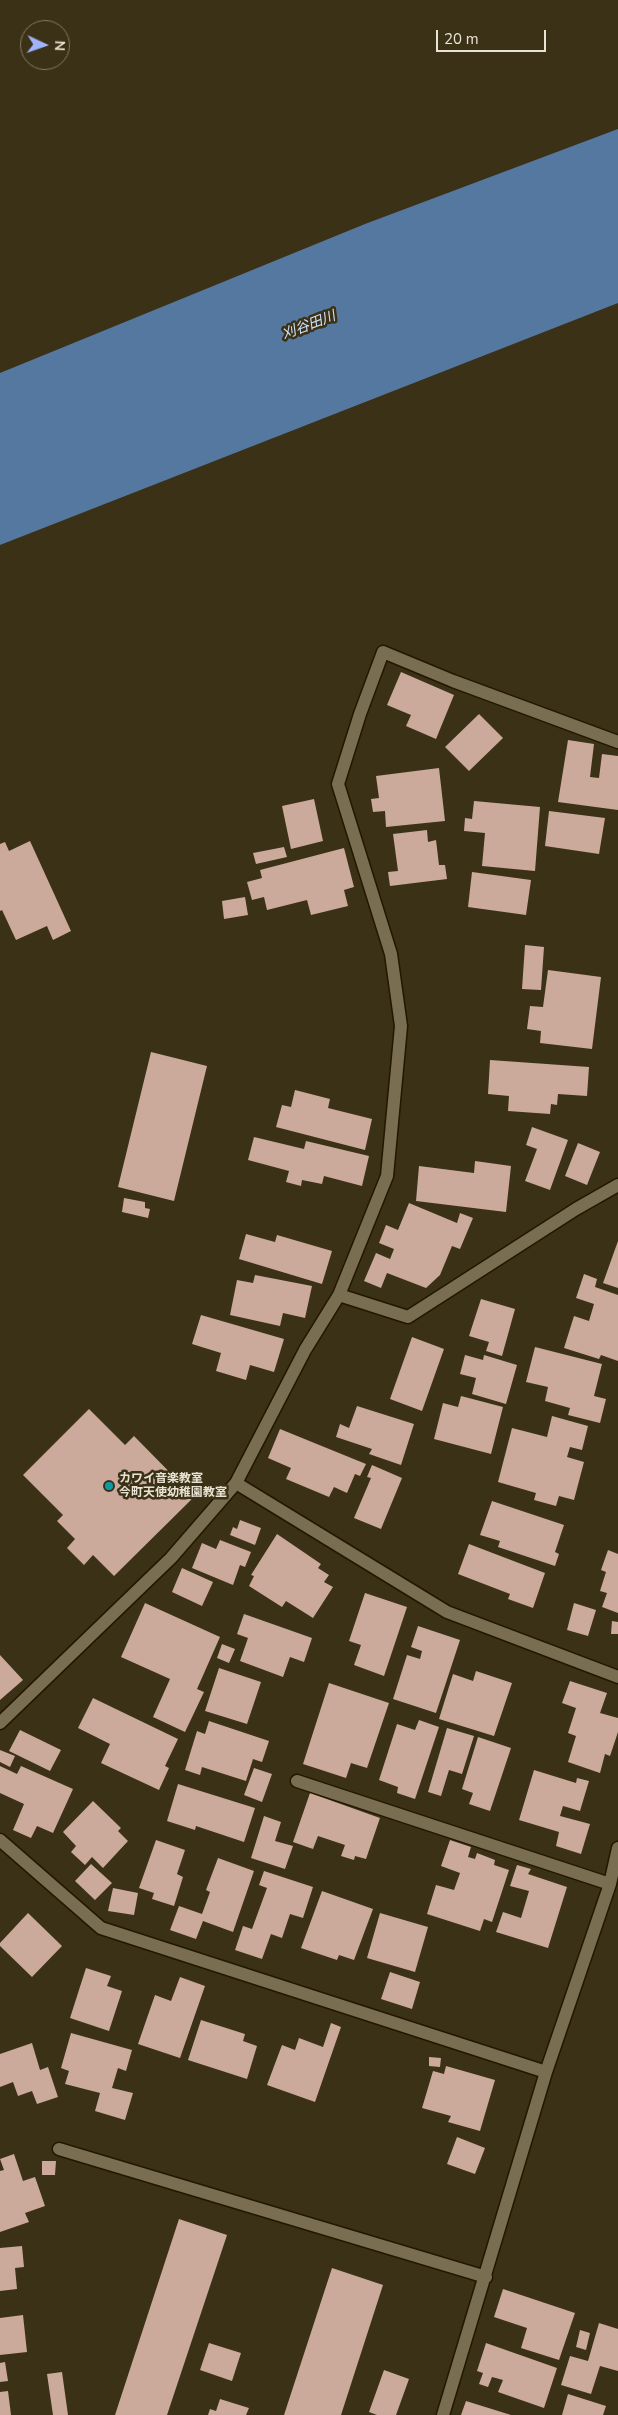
<!DOCTYPE html>
<html>
<head>
<meta charset="utf-8">
<style>
	body { margin:0 }
	#map { position:relative; width:618px; height:2415px; overflow:hidden; background:#3b3116; font-family:"Nunito Sans",sans-serif }
	canvas { display:block }
	.north { position:absolute; left:20px; top:20px; width:50px; height:50px; box-sizing:border-box; background:#3b3116; border:1px solid #817862; border-radius:50%; rotate:93deg; font-size:14px; font-weight:700; line-height:20px; text-align:center; color:#e9e3d4 }
	.north::after { content:''; display:block; margin:auto; width:18px; height:22px; background:#a0b3fd; clip-path:polygon(50% 0,100% 100%,50% 72%,0 100%) }
	.scale { position:absolute; left:436px; top:30px; width:110px; height:22px; box-sizing:border-box; border:2px solid #e9e3d4; border-top:0; padding-left:6px; font-size:15px; line-height:18px; white-space:nowrap; color:#e9e3d4; -webkit-text-stroke:4px #3b3116; paint-order:stroke }
</style>
</head>
<body>
<div id="map">
<canvas width="618" height="2415"></canvas>
<div class="north">N</div>
<div class="scale">20 m</div>
</div>
<script>
const context = document.querySelector('canvas').getContext('2d');
context.lineJoin = 'round';
function fill(path, color) { context.fillStyle = color; context.fill(path, 'evenodd'); }
const poly = rows => new Path2D(rows.map(r => 'M' + r).join(''));
function trace(path, color, width, dash) { context.strokeStyle = color; context.lineWidth = width; context.lineCap = dash ? 'butt' : 'round'; context.setLineDash(dash || []); context.stroke(path); }
function drawText(font, color, halo, rows, align = 'center') {
  context.font = font + ' "Nunito Sans","Noto Sans JP",sans-serif'; context.lineWidth = 5; context.setLineDash([]); context.textBaseline = 'middle'; context.strokeStyle = halo; context.fillStyle = color; for (const [text, x, y, turn = 0] of rows) {
    context.save(); context.translate(x, y); context.rotate((+turn || 0) * Math.PI / 180); context.textAlign = isNaN(turn) ? turn : align; if (halo) context.strokeText(text, 0, 0); context.fillText(text, 0, 0); context.restore();
  }
}
fill(poly([
	[618,129,618,303,0,545,0,373,365,224]
]), '#5578a1');
fill(poly([
	[401,672,454,695,436,739,406,726,411,715,387,705],
	[479,714,503,738,469,771,445,747],
	[568,740,594,744,590,777,599,778,602,754,618,756,618,810,558,802],
	[439,768,445,821,386,827,385,811,373,812,371,799,379,798,376,776],
	[314,799,323,841,291,849,282,806],
	[474,801,540,807,535,871,482,866,485,833,464,831,465,818,472,819],
	[549,811,605,818,599,854,545,846],
	[427,830,428,842,436,840,439,865,445,865,447,879,390,886,388,872,398,871,393,834],
	[30,841,71,931,53,940,47,926,16,940,2,910,0,911,0,844,5,842,9,851],
	[284,847,287,857,256,864,253,853],
	[344,848,354,887,344,890,348,906,311,915,307,900,267,910,264,897,252,900,247,882,262,878,260,870],
	[472,872,531,880,526,915,468,907],
	[245,897,248,915,224,919,222,901],
	[525,945,544,947,541,990,522,989],
	[548,970,601,977,592,1049,540,1043,541,1031,527,1029,530,1006,543,1007],
	[151,1052,207,1066,174,1201,118,1187],
	[490,1060,589,1067,587,1096,558,1094,557,1105,551,1104,550,1114,508,1111,509,1096,488,1094],
	[295,1090,330,1099,328,1108,372,1119,365,1150,276,1127,282,1105,291,1107],
	[532,1127,568,1140,550,1190,525,1181,537,1149,526,1145],
	[254,1137,304,1149,306,1141,369,1156,362,1186,324,1176,322,1184,302,1180,301,1186,286,1182,289,1171,248,1160],
	[578,1143,600,1152,587,1185,565,1176],
	[475,1161,511,1166,506,1212,416,1201,419,1166,474,1173],
	[124,1198,145,1202,145,1208,150,1209,148,1218,122,1212],
	[409,1203,457,1223,460,1213,473,1218,460,1249,452,1246,440,1275,426,1288,387,1273,381,1288,364,1281,376,1253,390,1259,394,1249,379,1243,386,1225,398,1230],
	[246,1234,275,1242,277,1235,332,1251,322,1284,239,1259],
	[618,1241,618,1288,603,1283],
	[584,1274,597,1279,595,1287,618,1295,618,1361,601,1355,599,1359,564,1348,574,1316,589,1321,594,1304,576,1298],
	[255,1275,312,1286,305,1318,283,1313,280,1326,230,1315,237,1280,253,1283],
	[481,1299,515,1309,502,1356,486,1351,489,1342,469,1336],
	[201,1315,284,1339,274,1372,250,1365,246,1380,216,1371,221,1353,192,1344],
	[412,1337,444,1349,422,1411,390,1399],
	[535,1347,602,1364,594,1396,606,1399,600,1423,568,1415,570,1408,545,1401,548,1387,526,1382],
	[465,1355,483,1360,484,1355,517,1365,506,1404,472,1394,476,1378,460,1374],
	[461,1396,503,1407,491,1454,434,1439,443,1403,458,1407],
	[357,1406,414,1424,401,1465,369,1454,372,1449,336,1437,340,1424,349,1428],
	[89,1409,125,1445,134,1436,194,1497,114,1576,93,1555,84,1565,67,1548,75,1539,57,1521,63,1515,23,1475],
	[552,1416,588,1426,582,1450,570,1447,567,1457,584,1462,574,1500,559,1496,556,1506,534,1500,536,1493,498,1482,512,1428,547,1437],
	[280,1429,366,1464,360,1476,355,1474,347,1493,334,1487,329,1497,286,1479,291,1468,268,1458],
	[372,1465,402,1478,381,1529,354,1518,371,1478,367,1477],
	[492,1501,564,1525,555,1552,559,1554,555,1566,498,1547,500,1541,480,1535],
	[240,1520,261,1528,255,1545,230,1535,233,1527,237,1529],
	[277,1534,321,1564,318,1568,329,1575,324,1582,333,1587,313,1618,286,1601,282,1607,249,1586,254,1576,251,1575],
	[220,1540,251,1552,245,1567,240,1565,233,1585,192,1568,202,1543,216,1549],
	[469,1544,545,1573,533,1608,508,1599,510,1594,458,1574],
	[608,1550,618,1554,618,1613,602,1607,607,1593,600,1591,606,1572,601,1570],
	[182,1568,213,1582,202,1606,172,1592],
	[365,1593,407,1607,384,1676,354,1665,361,1645,349,1641],
	[145,1603,220,1637,197,1689,204,1692,185,1732,153,1717,170,1679,121,1657],
	[574,1603,596,1610,588,1636,567,1630],
	[244,1614,312,1638,304,1662,290,1657,283,1677,240,1661,248,1638,237,1634],
	[612,1621,618,1622,618,1634,611,1634],
	[418,1626,460,1640,436,1713,393,1699,407,1655,420,1659,422,1651,411,1647],
	[222,1644,235,1649,229,1663,217,1658],
	[0,1655,23,1680,0,1700],
	[219,1668,261,1682,247,1724,205,1711],
	[476,1671,512,1683,494,1736,439,1719,453,1674,473,1681],
	[570,1681,607,1693,600,1713,618,1718,618,1732,610,1756,605,1754,600,1773,568,1762,576,1736,568,1733,576,1708,562,1703],
	[329,1683,389,1703,367,1768,351,1763,346,1778,303,1764],
	[93,1698,178,1739,165,1766,169,1768,159,1790,101,1763,110,1744,78,1728],
	[419,1720,439,1727,415,1799,397,1793,398,1787,379,1780,397,1724,415,1730],
	[209,1721,269,1741,262,1762,253,1759,246,1781,202,1767,200,1775,185,1770,197,1731,205,1734],
	[447,1728,474,1736,462,1774,449,1770,441,1796,428,1792],
	[20,1730,61,1750,50,1771,9,1751],
	[478,1737,511,1748,490,1811,469,1804,473,1793,462,1789],
	[0,1750,15,1756,10,1767,0,1762],
	[0,1766,17,1774,21,1766,73,1789,53,1833,37,1826,31,1838,13,1830,24,1804,0,1793],
	[254,1768,272,1774,262,1802,244,1795],
	[534,1770,576,1783,577,1778,589,1781,580,1811,563,1806,560,1816,590,1824,581,1854,556,1846,559,1832,519,1820],
	[178,1784,255,1808,244,1842,196,1826,195,1830,167,1821],
	[310,1793,380,1818,366,1859,355,1856,354,1860,341,1856,345,1845,318,1836,313,1849,293,1842],
	[93,1801,121,1828,118,1831,128,1841,103,1868,92,1857,85,1865,71,1852,76,1846,63,1832],
	[264,1816,281,1822,275,1841,293,1846,285,1869,251,1858],
	[156,1840,185,1850,177,1874,183,1877,174,1906,152,1899,154,1893,139,1888],
	[450,1840,471,1847,468,1857,475,1859,477,1853,495,1860,494,1865,509,1870,492,1922,484,1919,480,1931,427,1914,436,1885,454,1890,460,1873,441,1866],
	[218,1858,254,1871,233,1932,203,1921,196,1939,170,1930,179,1906,202,1914,210,1892,206,1890],
	[91,1864,112,1883,95,1900,75,1881],
	[517,1865,531,1869,528,1874,567,1887,548,1948,496,1932,503,1912,521,1918,529,1891,510,1886],
	[264,1871,313,1887,303,1918,290,1914,282,1938,271,1934,262,1959,235,1950,243,1926,252,1929,267,1888,259,1885],
	[113,1888,138,1893,134,1915,108,1911],
	[322,1891,373,1909,354,1960,339,1955,337,1960,301,1948],
	[28,1913,62,1946,32,1977,0,1946,0,1943],
	[380,1913,428,1927,415,1972,367,1958],
	[86,1968,111,1976,107,1986,122,1991,109,2031,70,2018],
	[390,1972,420,1982,412,2009,381,1999],
	[180,1977,205,1986,180,2058,138,2044,155,1995,171,2001],
	[201,2020,245,2034,243,2041,257,2046,247,2079,188,2060],
	[331,2023,341,2027,315,2102,267,2085,282,2045,295,2050,299,2038,323,2047],
	[71,2033,132,2050,126,2071,118,2068,112,2088,133,2093,125,2120,95,2111,100,2093,65,2084,69,2071,61,2068],
	[32,2043,40,2070,48,2067,58,2097,37,2104,32,2091,18,2096,13,2082,0,2087,0,2054],
	[429,2057,441,2058,440,2067,429,2066],
	[446,2066,495,2080,480,2131,448,2122,451,2116,422,2108,433,2071,444,2074],
	[457,2137,485,2148,475,2174,447,2164],
	[14,2154,23,2181,35,2177,45,2206,25,2213,29,2222,0,2232,0,2171,4,2170,0,2159],
	[42,2161,56,2161,55,2175,42,2175],
	[179,2219,227,2235,167,2415,115,2415],
	[22,2246,24,2267,15,2268,17,2289,0,2291,0,2248],
	[332,2268,383,2285,341,2415,284,2415],
	[503,2289,575,2313,559,2360,521,2348,527,2328,494,2317],
	[23,2315,27,2352,0,2355,0,2318],
	[599,2323,618,2329,618,2371,600,2366,591,2394,561,2385,570,2356,588,2361],
	[580,2330,590,2333,586,2350,576,2347],
	[209,2343,241,2353,232,2381,200,2370],
	[486,2343,557,2368,544,2408,498,2392,503,2380,492,2377,488,2387,479,2384,483,2373,477,2371],
	[5,2362,8,2381,0,2382,0,2363],
	[384,2370,409,2379,396,2415,377,2415,369,2412],
	[62,2372,68,2415,53,2415,47,2374],
	[8,2391,11,2415,0,2415,0,2392],
	[568,2394,606,2406,603,2415,562,2415],
	[220,2399,249,2408,246,2415,208,2415,210,2409,216,2411],
	[466,2401,511,2415,461,2415]
]), '#cbaa9c');
const minor = poly([
	[339,1295,408,1317,576,1209,618,1185],
	[236,1483,447,1612,618,1677],
	[0,1723,171,1558,236,1483,305,1350,339,1295,387,1176,401,1026,391,954,338,784,360,714,383,652,453,681,618,742],
	[297,1781,610,1884],
	[0,1840,101,1928,546,2072],
	[59,2149,486,2277],
	[443,2415,546,2072,610,1884,618,1848]
]);
trace(minor, '#221800', 15);
trace(minor, '#796e51', 12);
for (const [x, y, r, color] of [
	[109,1486,5,"#0f9aa8"]
]) { const dot = new Path2D(); dot.arc(x, y, r, 0, 2 * Math.PI); context.fillStyle = color; context.fill(dot); trace(dot, '#3b3116', 2); }
drawText('bold 12px', '#e9e3d4', '#3b3116', [
	["カワイ音楽教室",119,1479],
	["今町天使幼稚園教室",119,1493]
], 'left');
drawText('italic 14px', '#cee4fe', '#3b3116', [
	["刈谷田川",309,326,-21]
]);
</script>
</body>
</html>
